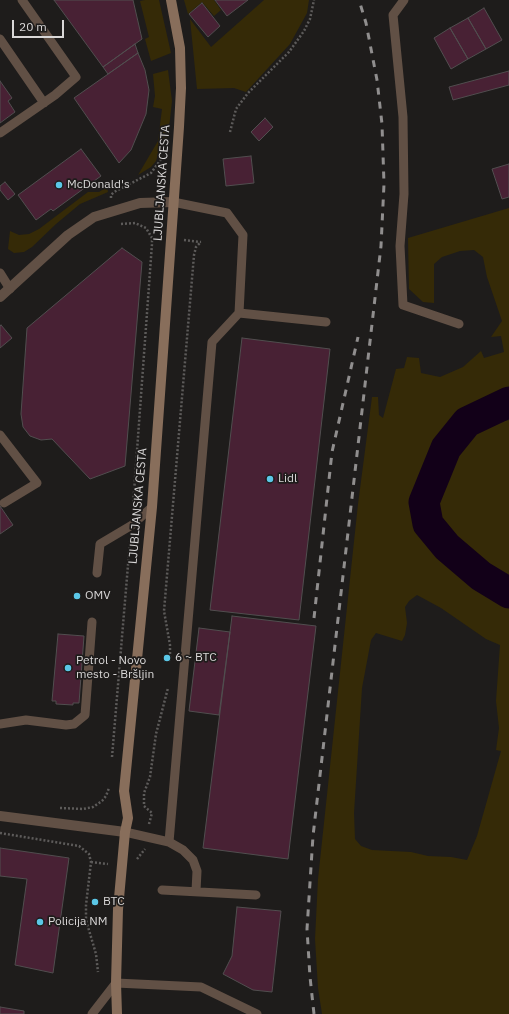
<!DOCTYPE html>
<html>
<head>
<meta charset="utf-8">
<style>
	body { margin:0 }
	#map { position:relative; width:509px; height:1014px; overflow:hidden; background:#1e1c1b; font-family:"IBM Plex Sans",sans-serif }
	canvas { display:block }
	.scale { position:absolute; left:12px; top:20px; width:52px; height:18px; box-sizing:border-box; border:2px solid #d9d7d7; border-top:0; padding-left:5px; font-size:12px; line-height:14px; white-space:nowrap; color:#d9d7d7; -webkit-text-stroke:3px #1e1c1b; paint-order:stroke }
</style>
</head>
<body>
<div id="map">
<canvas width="509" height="1014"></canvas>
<div class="scale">20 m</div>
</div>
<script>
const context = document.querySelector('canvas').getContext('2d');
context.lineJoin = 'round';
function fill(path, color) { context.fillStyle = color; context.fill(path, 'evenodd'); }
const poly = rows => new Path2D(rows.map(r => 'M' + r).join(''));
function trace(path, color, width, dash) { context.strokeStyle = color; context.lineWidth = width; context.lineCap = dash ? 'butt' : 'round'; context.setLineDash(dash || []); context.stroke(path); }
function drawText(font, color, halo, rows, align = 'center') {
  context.font = font + ' "IBM Plex Sans",sans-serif'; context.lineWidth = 3.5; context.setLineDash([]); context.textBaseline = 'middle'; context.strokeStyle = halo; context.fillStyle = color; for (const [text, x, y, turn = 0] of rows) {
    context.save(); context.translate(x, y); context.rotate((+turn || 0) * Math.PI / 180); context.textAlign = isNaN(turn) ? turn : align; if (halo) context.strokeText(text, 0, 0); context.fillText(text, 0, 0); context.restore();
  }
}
fill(poly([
	[145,0,159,0,171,53,151,61,145,39,149,37,140,1],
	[184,0,214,0,221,10,214,16,202,2,188,14],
	[264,0,309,0,307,13,290,44,246,92,234,88,197,89,190,19,211,47],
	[168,70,172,101,168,137,161,144,156,161,151,167,138,175,158,141,162,109,153,107,155,96,153,74],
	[107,187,108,192,80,204,56,224,32,247,24,252,14,253,8,249,10,231,19,235,29,234,39,229,88,192,99,192],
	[509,208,509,403,473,411,455,422,442,439,427,466,416,500,419,523,430,539,461,570,509,599,509,1014,322,1014,318,988,315,939,318,879,358,504,372,397,378,397,379,415,383,418,396,369,404,368,407,357,419,358,421,373,440,377,463,367,481,351,484,358,504,352,501,336,491,337,502,321,487,277,483,257,474,250,460,251,442,257,434,264,434,303,423,302,409,289,408,238],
	[417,595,441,608,486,639,500,645,496,701,499,728,496,750,501,751,477,836,467,860,451,857,428,856,411,852,372,850,361,846,355,839,354,813,362,688,371,640,376,633,402,641,405,635,407,623,405,607,409,601],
	[509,420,509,586,486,570,449,537,434,514,432,496,443,469,455,445,479,426]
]), '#352a07');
trace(poly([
	[509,402,467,422,446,448,424,502,428,524,447,547,481,576,509,593]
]), '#120018', 31);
const building = poly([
	[54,0,133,0,142,39,103,67,54,0],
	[215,0,248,0,227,16,215,0],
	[202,3,220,26,208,37,189,14,202,3],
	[484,8,502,40,486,49,468,18,484,8],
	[468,18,486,49,468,59,450,28,468,18],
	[450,28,468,59,451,69,434,38,450,28],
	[135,44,138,53,108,74,103,67,135,44],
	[138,53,145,70,149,90,146,114,131,150,119,163,74,98,138,53],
	[509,71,509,85,453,100,449,87,509,71],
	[0,81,12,98,8,101,15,112,0,123,0,81],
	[265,118,273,127,259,141,251,132,265,118],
	[81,149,101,176,53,211,51,209,36,220,18,195,81,149],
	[251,156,254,183,226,186,223,159,251,156],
	[509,164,509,197,502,199,492,169,509,164],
	[5,182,15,194,8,200,0,190,0,186,5,182],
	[122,248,142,262,125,466,90,479,52,439,41,440,30,436,23,427,21,414,27,328,122,248],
	[1,325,12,338,0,348,0,326,1,325],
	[242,338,330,349,299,620,210,610,242,338],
	[0,506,13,525,0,534,0,506],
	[232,616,316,626,288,859,203,848,232,616],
	[199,628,230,632,219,715,189,711,199,628],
	[58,634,84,636,79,703,73,703,73,705,56,704,56,701,52,701,58,634],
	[0,848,69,858,53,973,15,965,27,879,0,876,0,848],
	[237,907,281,911,272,992,253,990,223,974,232,956,237,907],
	[0,1007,24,1011,24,1014,0,1014,0,1007]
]);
fill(building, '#482134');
trace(building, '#514e4f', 1);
trace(poly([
	[230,132,236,109,248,93,289,52,304,31,310,19,314,0],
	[111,198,111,195,114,192,151,173,162,158],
	[121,224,135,223,146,228,152,238,152,244,133,506],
	[184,240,201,242],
	[170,658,170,645,164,611,194,255,196,247,201,242],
	[112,757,130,541],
	[60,808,83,809,93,807,102,801,106,796,109,788],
	[149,824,152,813,144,806,144,793,150,777,156,734,168,688],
	[0,833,79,846,89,854,91,862,86,905,86,920,96,954,98,972],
	[137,859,145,849],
	[91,862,108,864]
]), '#5d5b5a', 2.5, [2, 2]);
trace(poly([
	[404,0,393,15,403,117,404,194,400,246,403,305,459,324],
	[0,39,44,103],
	[0,133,55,95,76,77,22,0],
	[0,273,10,289],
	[239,313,326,322],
	[0,435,37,483,4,503],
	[97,573,100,544,132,525,152,507],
	[0,724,26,720,66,725,74,724,85,715,92,622],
	[125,832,169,842,212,342,239,313,243,235,227,213,173,202],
	[169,842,183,850,193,860,197,871,196,891],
	[162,890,256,895],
	[92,1014,116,983,201,987,257,1014]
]), '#615045', 9);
trace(poly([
	[0,297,68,235,94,217,140,203,173,202],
	[0,816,125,832]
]), '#615045', 10);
trace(poly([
	[117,1014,116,983,118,909,125,832,128,818,124,791,152,507,179,127,181,88,180,48,171,0]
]), '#886e5b', 10);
trace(poly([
	[314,618,332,452,358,337],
	[314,1014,310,977,307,929,313,836,381,246,384,184,382,124,377,80,366,23,359,0]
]), '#908e8e', 3, [7, 7]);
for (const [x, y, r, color] of [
	[59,185,4,"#5bc7e7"],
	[270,479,4,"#5bc7e7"],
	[77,596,4,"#5bc7e7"],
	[167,658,4,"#5bc7e7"],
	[68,668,4,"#5bc7e7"],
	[95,902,4,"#5bc7e7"],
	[40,922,4,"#5bc7e7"]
]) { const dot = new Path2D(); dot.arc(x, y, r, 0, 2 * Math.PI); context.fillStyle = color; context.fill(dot); trace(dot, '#1e1c1b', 1.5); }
drawText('12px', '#d9d7d7', '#1e1c1b', [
	["LJUBLJANSKA CESTA",162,183,-86],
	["LJUBLJANSKA CESTA",138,506,-85]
]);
drawText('12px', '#d9d7d7', '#1e1c1b', [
	["McDonald's",67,185],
	["Lidl",278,479],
	["OMV",85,596],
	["6 ~ BTC",175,658],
	["Petrol - Novo",76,661],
	["mesto - Bršljin",76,675],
	["BTC",103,902],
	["Policija NM",48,922]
], 'left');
</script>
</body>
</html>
